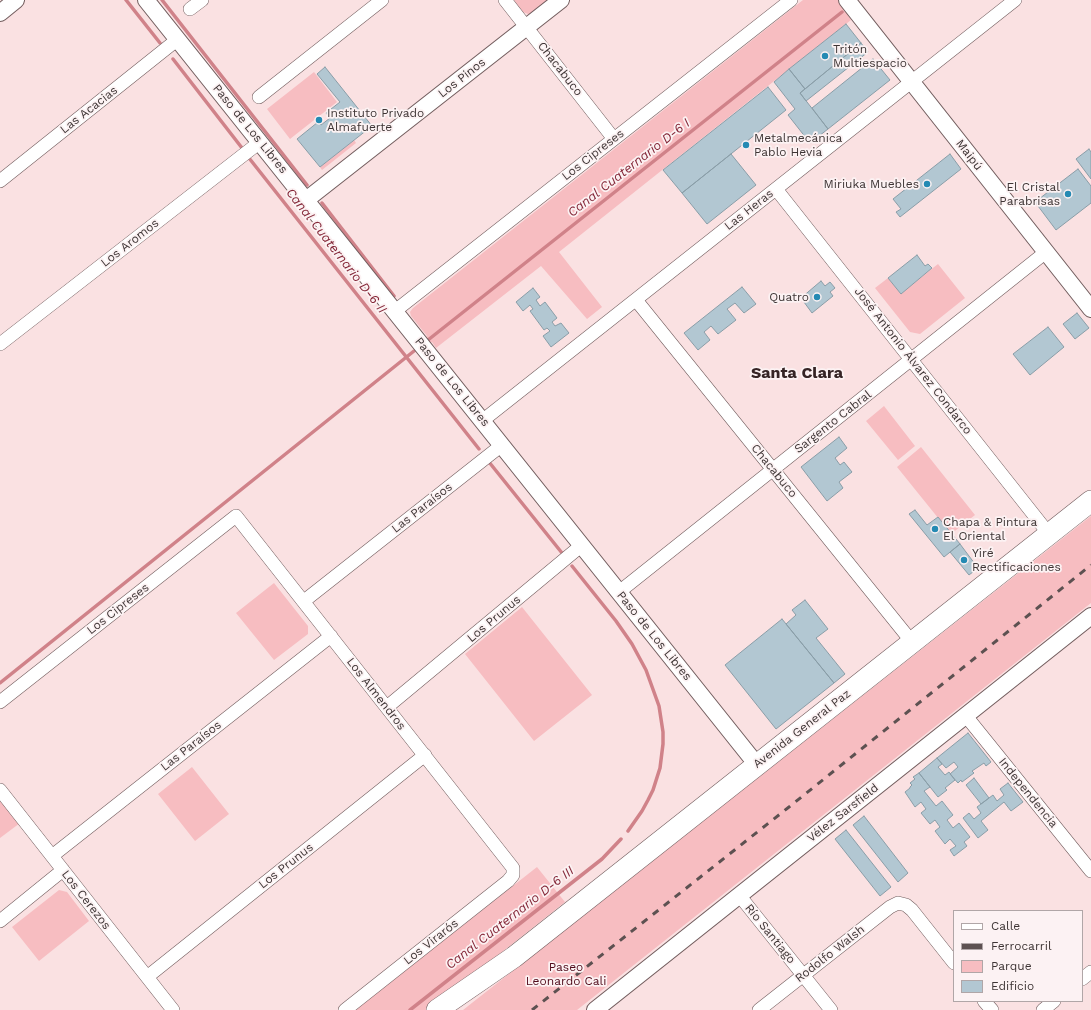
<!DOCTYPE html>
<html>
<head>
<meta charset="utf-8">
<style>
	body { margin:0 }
	#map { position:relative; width:1091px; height:1010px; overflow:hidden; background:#fae1e2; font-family:"Work Sans",sans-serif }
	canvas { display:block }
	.legend { position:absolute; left:953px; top:910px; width:130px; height:92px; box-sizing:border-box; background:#fcf2f3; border:1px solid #b0a6a7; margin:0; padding:5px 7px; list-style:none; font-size:12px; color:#3e3535 }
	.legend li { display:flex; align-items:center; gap:8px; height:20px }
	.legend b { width:20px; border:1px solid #b0a6a7 }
</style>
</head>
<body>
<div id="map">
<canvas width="1091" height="1010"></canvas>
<ul class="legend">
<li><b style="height:5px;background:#fff"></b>Calle</li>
<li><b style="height:5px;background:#5d5151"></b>Ferrocarril</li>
<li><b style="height:11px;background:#f7bdc1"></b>Parque</li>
<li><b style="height:11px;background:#b2c7d2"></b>Edificio</li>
</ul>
</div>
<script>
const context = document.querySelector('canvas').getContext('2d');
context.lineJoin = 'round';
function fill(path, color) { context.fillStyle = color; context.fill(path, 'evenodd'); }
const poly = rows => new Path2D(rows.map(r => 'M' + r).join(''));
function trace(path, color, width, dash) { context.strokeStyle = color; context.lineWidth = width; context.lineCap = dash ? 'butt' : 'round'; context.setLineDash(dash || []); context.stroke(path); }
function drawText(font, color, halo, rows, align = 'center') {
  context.font = font + ' "Work Sans",sans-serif'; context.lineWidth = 3.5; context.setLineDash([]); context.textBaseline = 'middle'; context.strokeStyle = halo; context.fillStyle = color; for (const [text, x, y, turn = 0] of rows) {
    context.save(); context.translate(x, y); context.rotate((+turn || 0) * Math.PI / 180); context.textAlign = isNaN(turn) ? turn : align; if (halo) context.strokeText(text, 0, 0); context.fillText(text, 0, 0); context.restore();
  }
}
fill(poly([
	[514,0,550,0,531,14,528,14,523,12],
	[803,0,840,0,851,20,559,252,602,307,587,319,541,266,436,348,432,342,429,344,425,338,427,336,411,316,410,312,413,308],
	[314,72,337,102,290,139,267,109],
	[354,140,356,143,322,170,320,167],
	[938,264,965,298,920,334,910,332,875,288,888,278,901,293],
	[884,406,915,446,898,460,866,421],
	[921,447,975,515,951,534,897,467],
	[1091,516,1091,603,577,1010,463,1010],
	[274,583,308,626,308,634,274,660,236,613],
	[522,607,592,695,534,741,465,654],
	[192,767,229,814,195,841,158,794],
	[0,798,20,823,0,838],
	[537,867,565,902,429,1010,355,1010],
	[59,890,67,892,89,921,39,961,12,927]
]), '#f7bdc1');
trace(poly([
	[126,0,160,43],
	[162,0,307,185],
	[173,59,242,148],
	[249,158,479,449],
	[322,203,394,296],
	[428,340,842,12],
	[489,462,562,553],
	[572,566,616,621,632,644,646,670,659,706,663,732,663,744,660,768,653,790,648,800,642,811,628,831],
	[0,683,414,351],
	[410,1010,602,859,621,839]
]), '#d08289', 3.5);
const building = poly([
	[846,24,861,43,805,89,789,69,846,24],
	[861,43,868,52,806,101,800,93,861,43],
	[873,59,890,80,828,129,812,108,873,59],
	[325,67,372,126,320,167,297,139,318,122,321,125,330,118,326,113,340,102,317,74,325,67],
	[789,69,805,89,800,93,828,129,810,143,788,115,795,109,774,82,789,69],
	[768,87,786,110,682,193,663,170,768,87],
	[1089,149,1091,152,1091,179,1076,159,1089,149],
	[731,154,756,185,707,224,682,193,731,154],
	[950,154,961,169,900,217,896,212,901,209,893,199,950,154],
	[1078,169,1091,186,1091,203,1056,230,1035,202,1078,169],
	[917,255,925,266,928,264,932,268,901,294,888,278,917,255],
	[821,281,825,286,830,282,835,288,830,292,833,296,812,313,801,298,821,281],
	[742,287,756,304,744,313,735,303,727,309,736,320,718,334,711,326,704,332,710,340,698,350,684,333,742,287],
	[533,288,540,297,536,300,540,306,545,302,557,318,552,322,555,326,561,323,569,333,551,347,543,336,550,331,547,328,544,330,530,311,533,309,530,305,523,311,516,302,533,288],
	[1077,313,1089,328,1075,339,1063,324,1077,313],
	[1048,327,1064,347,1030,375,1013,354,1048,327],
	[839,437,847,448,835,458,840,465,844,462,852,472,839,482,843,488,827,501,801,467,839,437],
	[915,510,927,525,938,517,960,544,944,557,909,514,915,510],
	[960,544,978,568,969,575,950,552,960,544],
	[805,600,828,629,816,638,845,674,834,683,786,624,796,615,792,610,805,600],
	[782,619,834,683,776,729,725,665,782,619],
	[968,733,991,762,986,766,984,763,972,771,974,773,962,782,961,780,958,783,950,774,958,767,954,762,946,768,937,758,968,733],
	[937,758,942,764,938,767,945,775,949,772,955,780,945,788,947,790,938,797,919,773,937,758],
	[919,773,930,787,924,791,936,806,942,801,953,815,947,820,953,828,959,823,970,837,964,842,967,846,954,856,950,850,956,846,950,839,945,844,935,831,940,827,935,820,930,824,921,813,926,809,921,802,915,807,905,792,910,788,910,787,912,785,910,783,915,779,913,777,919,773],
	[974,778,989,798,981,804,966,785,974,778],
	[1008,783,1023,802,1011,811,1004,802,981,821,988,830,978,838,963,818,969,813,974,819,981,813,977,807,993,795,997,801,1004,795,1000,789,1008,783],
	[864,816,908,873,898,882,853,825,864,816],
	[846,830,891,887,880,896,835,839,846,830]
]);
fill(building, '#b2c7d2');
trace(building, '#899da7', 1);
const minor = poly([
	[505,0,614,139],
	[190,9,202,0],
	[259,97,382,0],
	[0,181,178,39],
	[776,189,1049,534],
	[636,300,912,642],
	[395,311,791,0],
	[0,344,260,142],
	[482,421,1015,0],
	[619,592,1046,252],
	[304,601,502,445],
	[0,702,236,516,513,868,513,875,508,881,345,1010],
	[387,707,582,545],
	[966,716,1091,871],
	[0,790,173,1010],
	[52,856,331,636],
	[739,895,831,1010],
	[0,921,63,870],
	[147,977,425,755],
	[1082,979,1091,972],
	[984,1001,992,1010],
	[759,1010,890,907,898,903,906,905,912,910,954,963],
	[1043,1010,1054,1001]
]);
const tertiary = poly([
	[146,0,757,765],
	[847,0,1091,309],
	[0,13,16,0],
	[306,200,561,0],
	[595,1010,1091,616]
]);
const primary = poly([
	[437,1010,514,957,1091,501]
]);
trace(minor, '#725d5e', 14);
trace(tertiary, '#725d5e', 18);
trace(primary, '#725d5e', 22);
trace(minor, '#fff', 13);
trace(tertiary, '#fff', 16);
trace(primary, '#fff', 21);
trace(poly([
	[532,1010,789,807,1091,565]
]), '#5d5151', 3, [7, 7]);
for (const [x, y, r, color] of [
	[825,56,4,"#248ab3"],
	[319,120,4,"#248ab3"],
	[746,145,4,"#248ab3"],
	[927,184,4,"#248ab3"],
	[1068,194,4,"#248ab3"],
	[817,297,4,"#248ab3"],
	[935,529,4,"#248ab3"],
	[964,560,4,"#248ab3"]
]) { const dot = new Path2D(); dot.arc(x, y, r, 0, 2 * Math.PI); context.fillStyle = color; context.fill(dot); trace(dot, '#fcf2f3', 1.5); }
drawText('12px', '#3e3535', '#fcf2f3', [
	["Tritón",833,49],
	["Multiespacio",833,63],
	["Instituto Privado",327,113],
	["Almafuerte",327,127],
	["Metalmecánica",754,138],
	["Pablo Hevia",754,152],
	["Miriuka Muebles",919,184,"right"],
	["El Cristal",1060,187,"right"],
	["Parabrisas",1060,201,"right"],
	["Quatro",809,297,"right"],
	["Chapa & Pintura",943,522],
	["El Oriental",943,536],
	["Yiré",972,553],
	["Rectificaciones",972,567]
], 'left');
drawText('12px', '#3e3535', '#fcf2f3', [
	["Chacabuco",560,69,52],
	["Los Pinos",462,78,-38],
	["Las Acacias",89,110,-38],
	["Paso de Los Libres",250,129,51],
	["Los Cipreses",593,155,-38],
	["Maipú",969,155,52],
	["Las Heras",749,210,-38],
	["Los Aromos",130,243,-38],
	["José Antonio Álvarez Condarco",913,361,52],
	["Paso de Los Libres",452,382,51],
	["Sargento Cabral",833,422,-38],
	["Chacabuco",774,471,51],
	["Las Paraísos",422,508,-38],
	["Los Cipreses",118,609,-38],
	["Los Prunus",494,619,-40],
	["Paso de Los Libres",654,636,51],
	["Los Almendros",376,694,52],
	["Avenida General Paz",802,729,-38],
	["Las Paraísos",191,746,-38],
	["Independencia",1028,793,51],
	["Vélez Sarsfield",843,813,-38],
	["Los Prunus",286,866,-38],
	["Los Cerezos",86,900,52],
	["Río Santiago",770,934,51],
	["Los Virarós",431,942,-38],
	["Rodolfo Walsh",830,954,-38]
]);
drawText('12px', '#510b1b', '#fcf2f3', [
	["Paseo",566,967],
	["Leonardo Cali",566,981]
]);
drawText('italic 13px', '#842738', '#fcf2f3', [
	["Canal Cuaternario D-6 I",629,168,-38],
	["Canal Cuaternario D-6 II",336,251,52],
	["Canal Cuaternario D-6 III",510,918,-38]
]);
drawText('bold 16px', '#352425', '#fcf2f3', [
	["Santa Clara",797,373]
]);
</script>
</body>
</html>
